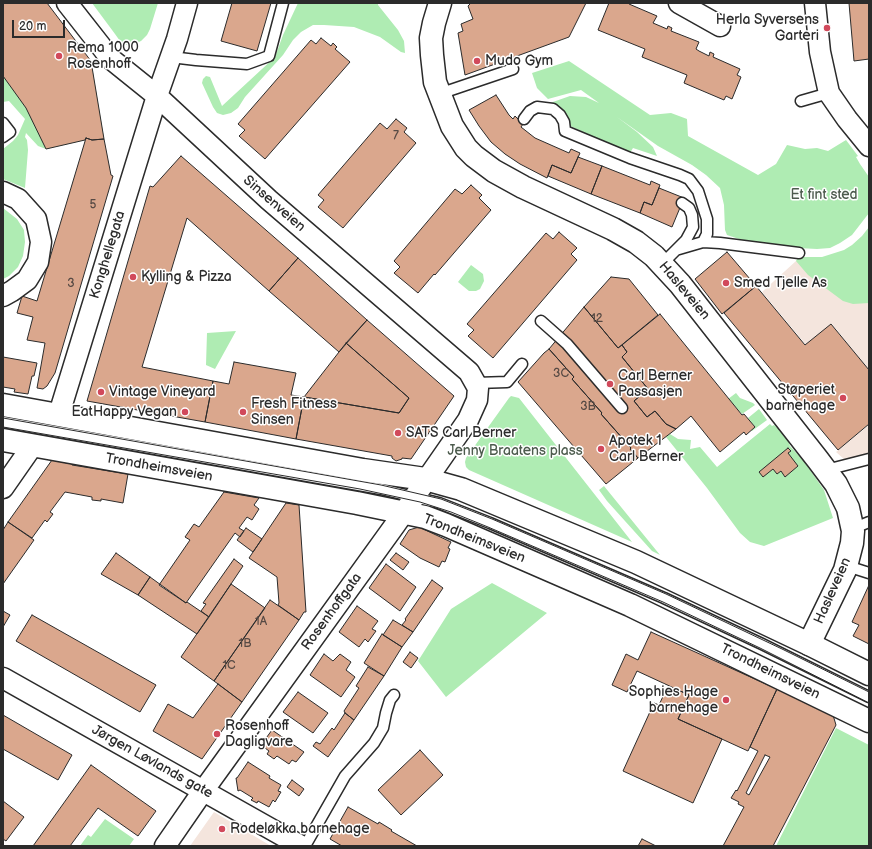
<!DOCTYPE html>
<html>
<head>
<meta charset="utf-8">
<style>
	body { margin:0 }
	#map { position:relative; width:872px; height:849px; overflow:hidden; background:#fff; font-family:"Balsamiq Sans",sans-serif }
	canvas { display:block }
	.frame { position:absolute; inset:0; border:4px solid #2b2b2b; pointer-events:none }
	.scale { position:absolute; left:12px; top:20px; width:53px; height:18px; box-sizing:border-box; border:2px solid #2b2b2b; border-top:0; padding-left:5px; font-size:12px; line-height:14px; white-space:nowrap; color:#2b2b2b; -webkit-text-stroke:3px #fff; paint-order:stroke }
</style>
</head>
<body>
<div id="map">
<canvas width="872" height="849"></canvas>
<div class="frame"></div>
<div class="scale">20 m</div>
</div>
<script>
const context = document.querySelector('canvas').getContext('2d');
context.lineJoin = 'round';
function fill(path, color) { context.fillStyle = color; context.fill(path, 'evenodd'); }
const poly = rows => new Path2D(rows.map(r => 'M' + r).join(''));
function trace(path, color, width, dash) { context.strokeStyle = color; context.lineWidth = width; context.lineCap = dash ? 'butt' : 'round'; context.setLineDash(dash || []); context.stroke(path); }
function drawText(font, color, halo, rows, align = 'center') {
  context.font = font + ' "Balsamiq Sans",sans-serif'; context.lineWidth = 3; context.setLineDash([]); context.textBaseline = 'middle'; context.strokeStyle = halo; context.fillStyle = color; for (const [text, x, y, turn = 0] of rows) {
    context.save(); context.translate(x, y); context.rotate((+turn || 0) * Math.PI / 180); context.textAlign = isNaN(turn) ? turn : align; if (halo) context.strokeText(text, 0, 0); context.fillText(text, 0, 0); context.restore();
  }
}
fill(poly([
	[869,237,869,370,832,324,806,345,762,292,796,261,812,261,851,251],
	[869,425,869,454,846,461,836,452],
	[214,812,271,846,190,846]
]), '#f4e5dd');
fill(poly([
	[3,3,91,61,104,139,92,140,86,138,85,140,46,149,38,146,26,133,25,137,27,140,28,150,25,188,3,179,3,149,13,141,18,135,25,119,9,101,3,102],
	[92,3,158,3,150,29,147,35,141,41,134,44,126,45,120,41,115,34],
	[298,3,378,3,378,5,398,30,404,41,405,53,401,52,380,37,354,27,324,25,313,25,301,32,293,40,283,55,245,97,238,108,231,113,223,115,217,113,213,107,202,83,203,79,206,76,210,77,222,106,275,57,283,35],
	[569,61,650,115,671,113,687,119,688,136,758,175,776,164,787,145,805,149,817,148,828,151,846,140,858,156,856,157,860,164,869,177,869,213,852,235,840,243,830,248,817,249,798,248,745,241,727,235,725,230,724,205,720,188,706,175,692,165,658,146,617,117,637,132,653,147,657,156,633,148,630,153,627,152,568,125,558,106,550,103,570,96,586,97,599,103,581,90,548,99,537,88,532,73],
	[3,208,17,219,24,230,25,242,23,256,18,267,9,276,3,279],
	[869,227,869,303,853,304,843,301,808,275,796,261,798,257,822,257,844,250,852,245,862,236],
	[471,265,483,274,484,281,480,289,476,291,469,291,458,282],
	[236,331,215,369,206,365,207,333],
	[736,393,740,398,753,403,755,405,742,414,728,399],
	[511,396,519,398,632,542,469,470,466,467,465,462,466,458,509,398],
	[759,409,767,420,752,431,751,430,755,427,748,418],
	[770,424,772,426,774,425,781,431,787,437,790,446,803,460,824,490,833,518,764,546,750,542,740,533,707,488,666,437,670,434,678,439,691,440,690,449,700,447,717,467],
	[604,486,660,555,652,551,607,501,599,490],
	[492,583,547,613,446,697,418,661,451,609],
	[836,728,869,745,869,846,776,846],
	[105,819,134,839,129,846,80,846,88,835,91,837]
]), '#afecb3');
const building = poly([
	[3,3,47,3,94,65,92,67,104,139,92,140,86,138,85,140,46,149,26,108,3,76,3,3],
	[232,3,271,3,257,51,221,41,232,3],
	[471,3,586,3,569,37,465,75,458,33,463,31,461,24,473,19,468,6,471,3],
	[609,3,629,3,629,4,657,16,653,23,667,29,668,26,672,28,671,31,699,42,696,49,699,51,709,56,710,52,714,54,713,57,740,69,737,75,741,77,732,99,726,96,724,100,684,83,687,75,642,57,645,49,598,30,609,3],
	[849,3,869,3,869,59,854,61,849,3],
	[321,38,331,46,333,43,337,47,335,49,350,62,265,159,239,136,245,130,238,124,311,40,316,44,321,38],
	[496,95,509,115,513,119,515,116,523,124,521,127,535,138,569,153,571,149,580,153,571,173,552,165,547,178,520,164,505,154,491,142,479,126,469,110,496,95],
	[396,119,407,128,404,132,416,143,343,228,318,207,324,200,318,195,380,123,387,129,396,119],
	[86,138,92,140,104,139,111,175,113,176,55,373,47,386,43,389,37,388,45,343,27,340,33,317,17,313,22,296,37,301,86,138],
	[181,156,298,258,269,291,187,218,142,367,213,381,205,422,87,401,150,186,153,187,181,156],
	[578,157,602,166,591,194,548,176,552,165,571,173,578,157],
	[602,166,650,185,651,181,660,185,652,205,644,202,640,213,591,194,602,166],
	[471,185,482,195,479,198,491,210,435,275,434,274,418,293,394,273,400,267,394,261,455,189,462,194,471,185],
	[659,188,684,198,672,227,640,213,644,202,652,205,659,188],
	[559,232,577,248,571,254,577,260,493,358,468,336,474,330,467,324,546,233,553,239,559,232],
	[727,252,756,286,722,314,695,279,727,252],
	[298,258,367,320,339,352,269,291,298,258],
	[611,277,629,279,658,315,618,348,584,307,611,277],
	[756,286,805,345,831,324,869,370,869,424,838,450,724,313,756,286],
	[584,307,618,348,622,345,627,352,622,357,648,389,634,401,647,417,655,411,666,424,676,429,638,458,630,449,631,448,601,414,602,413,572,379,574,377,549,349,584,307],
	[660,314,742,415,744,414,755,427,746,435,744,432,720,452,691,416,676,429,666,424,655,411,647,417,634,401,648,389,622,357,627,352,622,345,660,314],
	[367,320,454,396,411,459,402,458,402,459,396,461,392,458,392,456,296,439,304,397,399,413,409,398,346,343,367,320],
	[346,343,409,398,399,413,304,397,346,343],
	[549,349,574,377,572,379,602,413,601,414,631,448,630,449,638,458,606,484,518,382,544,353,549,349],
	[3,357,37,363,34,376,32,376,28,394,14,392,15,389,3,387,3,357],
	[234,362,296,373,291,395,304,397,296,439,205,422,213,381,229,384,234,362],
	[788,448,791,451,788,453,798,466,785,477,781,471,777,474,773,469,763,477,759,472,788,448],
	[52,460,72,464,72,465,128,474,123,503,101,499,101,501,92,500,92,497,65,492,50,512,53,514,47,522,45,520,32,538,8,522,52,460],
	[224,492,259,498,254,505,259,509,252,520,247,517,239,528,244,531,240,537,235,533,186,603,159,585,190,540,185,537,194,524,199,527,224,492],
	[286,503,299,505,306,612,304,612,299,620,278,605,279,603,277,577,249,558,286,503],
	[8,522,34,540,3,584,3,530,8,522],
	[419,527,451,542,448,548,450,549,445,562,442,561,439,567,420,558,400,544,409,530,419,527],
	[246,528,262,539,253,552,237,540,246,528],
	[116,553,150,577,138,595,101,574,116,553],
	[396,553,409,562,403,570,390,560,396,553],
	[234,559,243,566,209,617,201,611,206,604,203,603,234,559],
	[386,564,416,587,400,611,369,588,386,564],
	[150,577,186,603,187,602,209,617,197,634,138,595,150,577],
	[432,580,443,588,413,632,402,625,406,620,405,619,432,580],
	[231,584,265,608,214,681,181,657,231,584],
	[869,585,869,644,853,636,859,625,852,622,869,585],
	[270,600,299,620,242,702,214,681,270,600],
	[357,606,378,621,372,629,376,631,368,642,365,639,359,647,339,632,357,606],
	[3,611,10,615,3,627,3,611],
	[32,615,156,685,140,712,16,641,32,615],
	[393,620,413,632,402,647,383,635,393,620],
	[651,632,777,689,748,751,678,719,689,695,637,671,627,692,612,685,626,654,638,660,651,632],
	[382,634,402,647,384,676,364,663,382,634],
	[410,652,418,658,411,668,403,662,410,652],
	[324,654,333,661,340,654,351,662,346,670,355,677,341,697,310,675,324,654],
	[368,667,384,676,354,720,345,713,344,711,359,688,356,686,368,667],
	[218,684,242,702,202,759,153,731,168,704,193,718,218,684],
	[676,689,689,695,678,719,722,739,693,803,623,771,654,703,659,705,665,692,673,696,676,689],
	[777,689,779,691,780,689,833,715,836,725,773,846,723,846,744,807,738,804,739,802,731,798,736,790,737,791,758,751,750,747,777,689],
	[765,755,770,757,749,795,746,793,765,755],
	[298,692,328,713,313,733,283,712,298,692],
	[345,713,354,720,328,757,313,746,316,742,320,744,332,728,334,730,345,713],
	[3,715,72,755,58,780,3,749,3,715],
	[272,730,304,752,296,762,292,760,289,764,277,756,274,759,267,754,269,751,261,745,272,730],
	[420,750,443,775,401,815,378,790,420,750],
	[248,762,270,776,269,778,281,785,278,791,281,792,275,802,273,800,269,807,258,801,257,803,251,800,253,798,240,790,238,791,236,778,237,778,248,762],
	[91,765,156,811,138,836,98,808,70,846,33,846,91,765],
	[292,780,304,789,299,796,287,787,292,780],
	[3,801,24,817,6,841,3,839,3,801],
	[348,807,378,824,379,822,392,830,391,831,417,846,342,846,330,839,348,807],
	[642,839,656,846,638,846,642,839]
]);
fill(building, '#daa78d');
trace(building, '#2b2b2b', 1);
const service = poly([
	[171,57,196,60,247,64,269,56,283,3],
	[439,94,513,69],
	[801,101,829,93],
	[524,119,530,111,537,107,553,109,560,115,564,122,565,131,630,158,680,175,689,179,698,191,707,219,707,234,703,242,679,249],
	[3,123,10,132,3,137],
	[703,242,720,243,799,253],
	[662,264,686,240,693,227,692,215,689,208,682,203],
	[541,321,567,344,622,408],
	[476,383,507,382,522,364],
	[3,422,381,489,439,503,490,523,664,598,762,644,869,697],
	[826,470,869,459],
	[852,529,869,522],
	[847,566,869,573],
	[305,846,345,776,374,743,383,728,386,713,390,700,394,695]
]);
const minor = poly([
	[67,3,111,59,157,96,269,200,469,372,478,388,477,400,468,420,395,525,203,791,165,846],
	[679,3,720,26],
	[815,3,820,52,829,93,847,119,869,146],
	[3,192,18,199,36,219,41,242,38,262,27,280,12,291,3,296],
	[59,414,157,96,177,39,187,3],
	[3,488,33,445],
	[3,678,301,846]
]);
const tertiary = poly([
	[440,3,434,23,431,38,432,55,435,82,452,126,466,148,474,156,494,171,523,187,613,229,636,242,654,256,680,284,818,460,836,484,848,508,853,531,852,543,845,570,809,644]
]);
const primary = poly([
	[3,405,363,470,425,479,461,489,636,562,809,644,869,674],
	[3,440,357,503,425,517,446,525,630,605,869,721]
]);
trace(service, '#2b2b2b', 13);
trace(minor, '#2b2b2b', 23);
trace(tertiary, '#2b2b2b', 25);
trace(primary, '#2b2b2b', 25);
trace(service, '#fff', 10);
trace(minor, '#fff', 20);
trace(tertiary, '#fff', 22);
trace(primary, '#fff', 22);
trace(poly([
	[3,418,381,485,441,499,492,519,666,594,782,649,869,692],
	[3,427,360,489,420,502,451,512,488,527,663,602,760,648,869,703]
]), '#2b2b2b', 1);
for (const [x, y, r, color] of [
	[827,28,4,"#d1495b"],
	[59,56,4,"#d1495b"],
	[477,61,4,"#d1495b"],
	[133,277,4,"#d1495b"],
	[726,283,4,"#d1495b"],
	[610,384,4,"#d1495b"],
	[101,392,4,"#d1495b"],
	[843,398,4,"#d1495b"],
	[185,412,4,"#d1495b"],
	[243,412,4,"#d1495b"],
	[398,433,4,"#d1495b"],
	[601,449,4,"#d1495b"],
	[726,700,4,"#d1495b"],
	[217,734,4,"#d1495b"],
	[222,829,4,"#d1495b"]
]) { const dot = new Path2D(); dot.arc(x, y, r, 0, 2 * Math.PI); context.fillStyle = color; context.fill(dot); trace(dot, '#fff', 1.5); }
drawText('12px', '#574a44', null, [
	["7",396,136],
	["5",93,205],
	["3",71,284],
	["12",597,319],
	["3C",561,374],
	["3B",588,407],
	["1A",261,622],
	["1B",245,644],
	["1C",229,666]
]);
drawText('14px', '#2b2b2b', '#fff', [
	["Herla Syversens",819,20,"right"],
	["Garteri",819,36,"right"],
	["Rema 1000",67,48],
	["Rosenhoff",67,64],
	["Mudo Gym",485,61],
	["Kylling & Pizza",141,277],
	["Smed Tjelle As",734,283],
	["Carl Berner",618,376],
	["Passasjen",618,392],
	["Støperiet",835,390,"right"],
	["barnehage",835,406,"right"],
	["Vintage Vineyard",109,392],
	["Fresh Fitness",251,404],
	["Sinsen",251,420],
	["EatHappy Vegan",177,412,"right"],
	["SATS Carl Berner",406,433],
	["Apotek 1",609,441],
	["Carl Berner",609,457],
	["Sophies Hage",718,692,"right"],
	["barnehage",718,708,"right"],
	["Rosenhoff",225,726],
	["Dagligvare",225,742],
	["Rodeløkka barnehage",230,829]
], 'left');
drawText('14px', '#4c5b4d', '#fff', [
	["Et fint sted",824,195],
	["Jenny Braatens plass",515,451]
]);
drawText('14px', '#2b2b2b', '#fff', [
	["Sinsenveien",274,204,41],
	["Konghellegata",108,255,-73],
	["Hasleveien",684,291,50],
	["Trondheimsveien",159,468,10],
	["Trondheimsveien",474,539,22],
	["Hasleveien",833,591,-66],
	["Rosenhoffgata",332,612,-54],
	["Trondheimsveien",770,672,26],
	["Jørgen Løvlands gate",152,762,29]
]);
</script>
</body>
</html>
